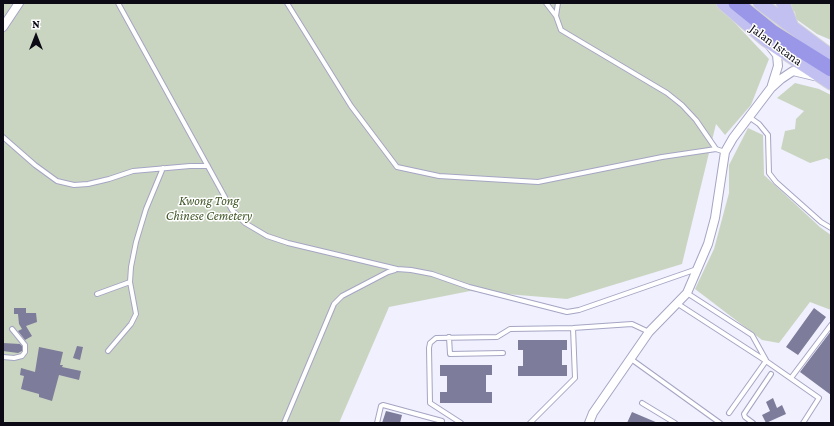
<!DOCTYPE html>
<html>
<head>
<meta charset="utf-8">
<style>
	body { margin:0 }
	#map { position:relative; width:834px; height:426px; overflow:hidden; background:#f0f0fe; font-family:"Crimson Pro",serif }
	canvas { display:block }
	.frame { position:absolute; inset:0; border:4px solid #0b0a15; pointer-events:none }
	.north { position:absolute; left:16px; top:16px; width:40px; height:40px; -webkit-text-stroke:3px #fff; paint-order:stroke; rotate:0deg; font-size:11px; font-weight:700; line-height:16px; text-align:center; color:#0b0a15 }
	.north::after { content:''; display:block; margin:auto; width:14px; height:18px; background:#0b0a15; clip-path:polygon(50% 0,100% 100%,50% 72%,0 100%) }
</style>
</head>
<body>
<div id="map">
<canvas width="834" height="426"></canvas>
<div class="frame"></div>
<div class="north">N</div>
</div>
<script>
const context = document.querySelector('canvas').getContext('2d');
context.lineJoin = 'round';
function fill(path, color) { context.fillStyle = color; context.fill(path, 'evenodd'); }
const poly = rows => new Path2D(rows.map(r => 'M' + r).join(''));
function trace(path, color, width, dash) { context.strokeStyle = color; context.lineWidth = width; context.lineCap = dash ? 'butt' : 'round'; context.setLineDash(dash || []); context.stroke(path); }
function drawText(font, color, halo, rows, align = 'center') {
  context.font = font + ' "Crimson Pro",serif'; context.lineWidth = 3; context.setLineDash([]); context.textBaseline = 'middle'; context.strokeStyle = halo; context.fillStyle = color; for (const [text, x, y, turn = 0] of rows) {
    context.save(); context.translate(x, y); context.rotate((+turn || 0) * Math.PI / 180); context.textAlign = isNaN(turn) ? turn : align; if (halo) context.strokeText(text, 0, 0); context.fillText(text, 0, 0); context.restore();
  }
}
fill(poly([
	[3,3,716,3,769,59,751,105,725,135,716,124,682,264,567,299,470,291,389,307,339,423,3,423],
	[785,3,831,3,831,40,817,34,796,19,795,12],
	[795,83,819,89,831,95,831,161,827,158,810,163,781,149,785,131,795,129,796,119,804,111,777,98],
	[748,128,763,135,764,175,821,228,831,235,831,310,810,302,779,343,762,340,695,289,714,249,729,193,729,165]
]), '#cad5c1');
fill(poly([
	[14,308,26,308,26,313,36,313,37,322,26,326,32,336,25,340,18,331,22,329,19,324,18,314,14,314],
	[814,308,826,317,798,355,786,347],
	[831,331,831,395,800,372],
	[518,340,567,340,567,350,562,350,562,365,567,365,567,376,518,376,518,366,523,366,523,350,518,350],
	[3,343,20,344,22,346,22,351,18,353,3,351],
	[77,346,83,347,80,360,73,358],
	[39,347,63,352,60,365,63,365,62,367,81,371,79,380,59,375,52,401,39,397,39,394,21,389,24,376,20,375,21,368,35,372],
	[440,365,492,365,492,375,486,375,486,392,492,392,492,403,440,403,440,392,447,392,447,376,440,376],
	[773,398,777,408,782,405,786,414,766,423,762,415,770,411,766,402],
	[386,411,402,415,400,423,382,423],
	[632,412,658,423,627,423]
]), '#7d7c9a');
const lane = poly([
	[118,3,232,210,245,223,267,236,288,243,397,269,411,270,432,274,469,287,567,312,579,310,697,269],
	[287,3,351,106,397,167,439,176,538,182,662,157,716,149,725,152],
	[546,3,556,16,561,30,667,93,682,105,696,120,716,149],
	[556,16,558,3],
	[749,117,759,124,768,135,769,173,776,182,821,222,831,228],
	[3,137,35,165,57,181,74,185,88,184,109,179,133,171,190,166,208,166],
	[687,293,752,335,766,360],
	[97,294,130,282,131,267,136,242,146,209,163,168],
	[678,304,766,361,819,398,803,423],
	[449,337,450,354,503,353],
	[108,351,131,324,136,314,130,282],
	[3,357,14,358,22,356,25,352,25,345,12,329],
	[631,359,720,423],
	[791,378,831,325],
	[642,403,675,423],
	[729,413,766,361],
	[284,423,334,304,342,296,388,272,395,270],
	[377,423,381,406,383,405,442,421],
	[461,423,430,403,429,348,430,343,436,338,497,337,510,329,573,328,632,324,649,332],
	[530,423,575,378,573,328],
	[753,423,745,417,744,414,771,374]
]);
const street = poly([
	[3,27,19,3],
	[770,46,777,55,778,66,772,85],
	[589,423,593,413,649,332,687,293,708,244,715,218,725,152,733,138,771,88,781,79,793,71,814,76]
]);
const primary = poly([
	[723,3,766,40,831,83],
	[760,3,831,56],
	[783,3,792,27]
]);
const highway = poly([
	[736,3,772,32,831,69]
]);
trace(lane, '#a5a5c4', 6);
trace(street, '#a5a5c4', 10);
trace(primary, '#d3d3d5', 15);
trace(highway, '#d3d3d5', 17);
trace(lane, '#fff', 4);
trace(street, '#fff', 8);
trace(primary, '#c2c0f1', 13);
trace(highway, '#9a96e8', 15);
drawText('13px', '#0b0a15', '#fff', [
	["Jalan Istana",776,45,36]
]);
drawText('italic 13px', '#43592b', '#fff', [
	["Kwong Tong",209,201],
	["Chinese Cemetery",209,216]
]);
</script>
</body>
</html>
